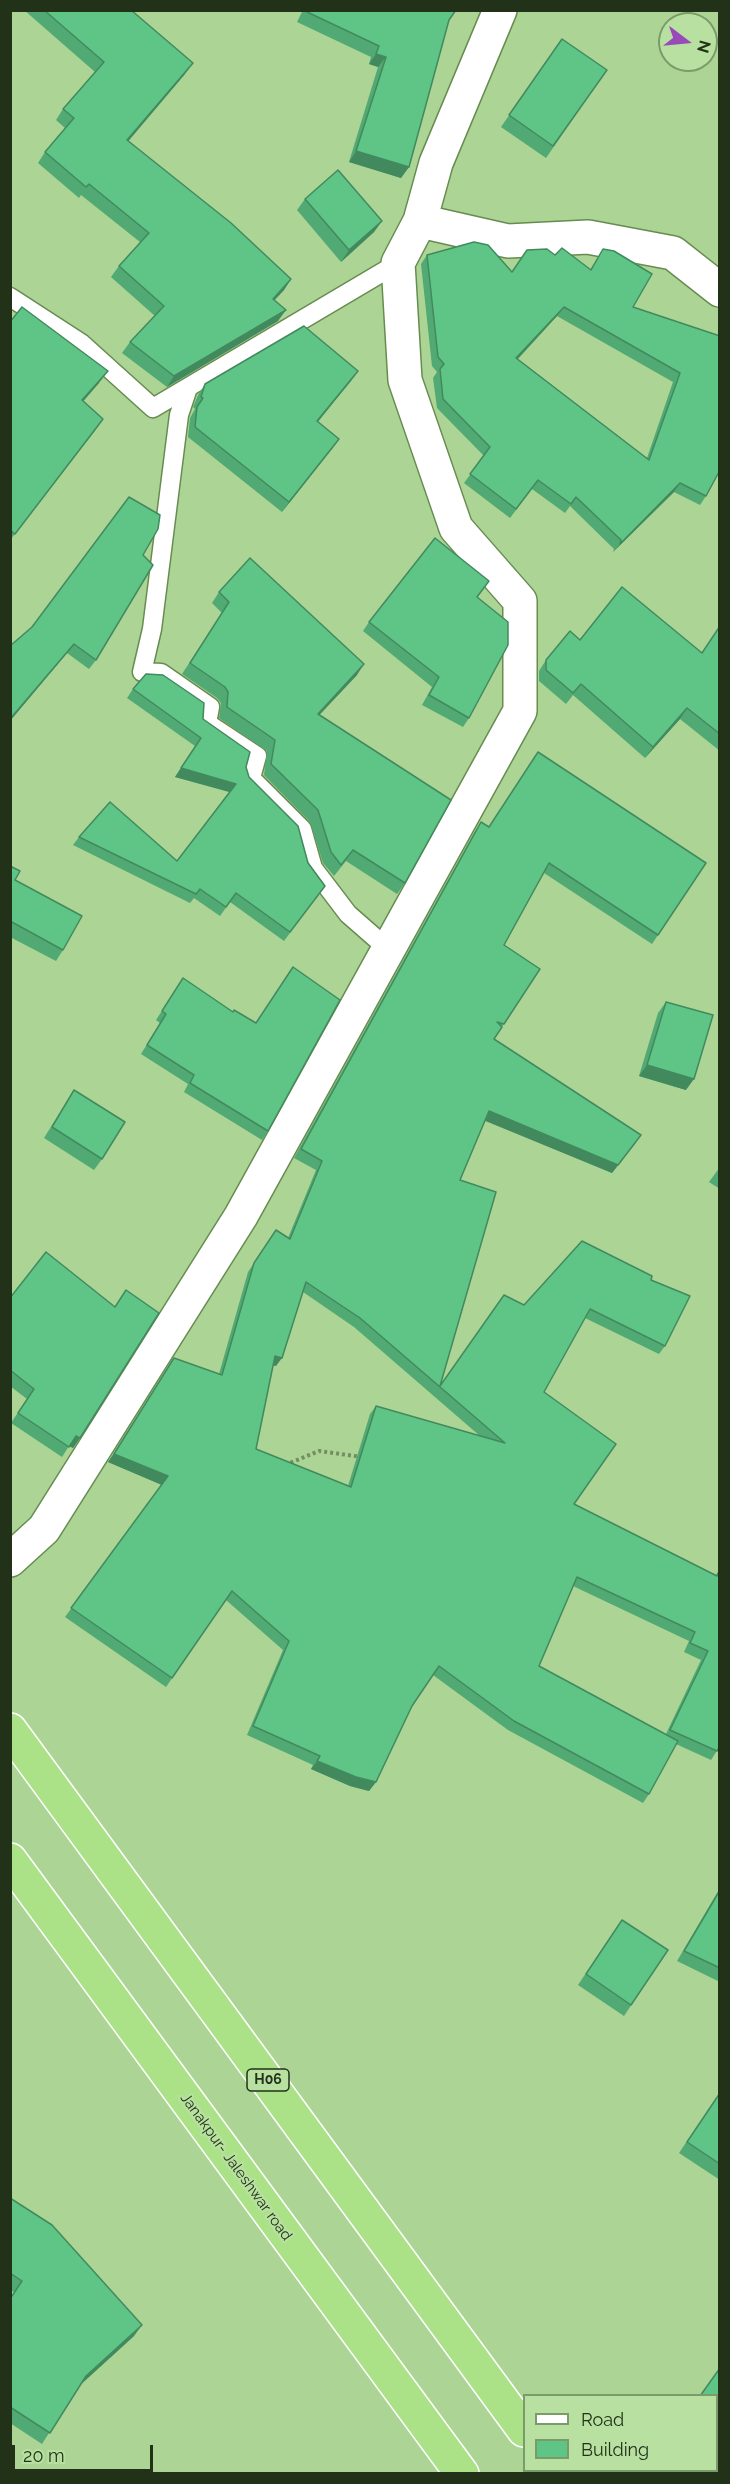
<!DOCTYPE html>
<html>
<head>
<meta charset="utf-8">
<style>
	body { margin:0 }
	#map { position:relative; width:730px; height:2484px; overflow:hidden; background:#abd495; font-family:Raleway,sans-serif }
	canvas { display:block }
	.frame { position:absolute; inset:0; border:12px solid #223219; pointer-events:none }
	.legend { position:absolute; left:523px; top:2394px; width:195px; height:78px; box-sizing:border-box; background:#b8e1a1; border:2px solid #7c9b6b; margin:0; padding:8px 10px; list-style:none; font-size:18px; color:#223219 }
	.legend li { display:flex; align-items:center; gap:12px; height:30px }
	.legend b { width:30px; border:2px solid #7c9b6b }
	.north { position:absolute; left:658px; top:12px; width:60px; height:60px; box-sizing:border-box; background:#b8e1a1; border:2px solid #7c9b6b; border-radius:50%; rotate:106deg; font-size:16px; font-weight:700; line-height:24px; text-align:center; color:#223219 }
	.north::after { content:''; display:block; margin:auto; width:21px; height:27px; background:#994aba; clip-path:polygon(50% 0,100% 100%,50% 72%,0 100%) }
	.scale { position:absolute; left:12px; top:2445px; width:141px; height:27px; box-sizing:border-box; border:3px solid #223219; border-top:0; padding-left:8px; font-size:18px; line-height:21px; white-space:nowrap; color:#223219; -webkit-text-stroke:4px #b8e1a1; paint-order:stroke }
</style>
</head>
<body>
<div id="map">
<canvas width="730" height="2484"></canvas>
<div class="frame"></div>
<ul class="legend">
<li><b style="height:8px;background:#fff"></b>Road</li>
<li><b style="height:16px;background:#5ec586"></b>Building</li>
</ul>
<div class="north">N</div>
<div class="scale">20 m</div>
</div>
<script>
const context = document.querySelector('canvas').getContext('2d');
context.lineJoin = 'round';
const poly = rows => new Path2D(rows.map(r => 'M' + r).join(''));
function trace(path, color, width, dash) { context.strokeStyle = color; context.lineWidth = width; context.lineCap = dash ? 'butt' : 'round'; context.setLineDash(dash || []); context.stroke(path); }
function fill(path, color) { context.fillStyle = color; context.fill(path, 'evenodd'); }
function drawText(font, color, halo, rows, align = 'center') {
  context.font = font + ' Raleway,sans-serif'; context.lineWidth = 4.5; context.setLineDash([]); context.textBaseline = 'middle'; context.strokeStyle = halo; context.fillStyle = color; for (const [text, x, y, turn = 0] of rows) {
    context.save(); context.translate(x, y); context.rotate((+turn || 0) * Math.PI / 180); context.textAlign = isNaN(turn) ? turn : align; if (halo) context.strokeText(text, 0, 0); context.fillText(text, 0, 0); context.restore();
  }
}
const service = poly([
	[10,297,81,343,153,408,398,263],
	[188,388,179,415,152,629,142,672,161,673,210,707,207,723,257,756,251,778,302,829,313,868,348,914,388,949]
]);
const minor = poly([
	[420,221,508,241,588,237,673,253,720,290],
	[10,1560,44,1529,241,1216,520,711,520,601,456,528,405,380,398,263,420,221,436,163,500,10]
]);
const trunk = poly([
	[10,1730,524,2430],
	[10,1860,462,2474],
	[554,2470,556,2474]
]);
trace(service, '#678c50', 21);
trace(minor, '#678c50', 36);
trace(trunk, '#fff', 36);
trace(poly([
	[285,1465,319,1451,362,1457]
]), '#718f60', 4, [3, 3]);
trace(service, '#fff', 18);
trace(minor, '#fff', 33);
trace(trunk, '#abe288', 33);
fill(poly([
	[24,10,131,10,185,74,128,141,291,279,284,290,274,301,278,321,167,387,122,353,130,342,155,316,111,277,119,266,140,242,81,195,79,198,38,163,45,152,65,128,56,120,63,109,95,72],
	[303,10,456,10,449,20,409,167,401,178,349,162,378,67,369,64,371,57,297,22],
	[562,39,607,70,546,158,501,127],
	[305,199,382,221,374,232,341,262,297,210],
	[603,249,633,307,720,336,706,496,700,505,674,492,613,552,614,549,570,506,565,513,532,489,510,518,464,483,484,456,437,408,433,378,437,372,432,366,421,264,427,255,512,272,555,255,590,270],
	[557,316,673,382,647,458,518,359],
	[10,322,99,383,83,401,103,419,10,540],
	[358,371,318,422,339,439,282,512,188,437,190,418,195,409,193,407,198,395,205,384],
	[143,555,96,660,89,669,67,653,10,721],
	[219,592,357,675,319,715,405,883,397,894,346,861,334,876,323,863,310,822,264,775,267,751,219,718,221,703,217,698,182,674,222,613,212,603],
	[477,597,469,718,463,727,422,705,432,687,363,631,369,622],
	[720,626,720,751,680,719,645,758,573,695,566,704,539,681,539,671,546,660,580,640,702,653],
	[133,689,203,719,246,767,249,777,325,886,284,941,230,902,220,916,194,898,190,903,73,845,79,837,177,861,229,792,175,777,195,746,127,698],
	[481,822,489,827,706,863,652,944,544,873,504,945,540,969,494,1039,635,1144,612,1173,485,1120,460,1180,440,1386,524,1305,651,1280,665,1346,659,1354,585,1318,544,1392,574,1504,716,1575,720,1568,720,1746,711,1760,676,1744,649,1794,643,1803,508,1730,433,1675,412,1706,376,1782,369,1791,350,1786,311,1769,313,1765,247,1735,283,1650,226,1600,166,1687,65,1617,162,1485,108,1462,174,1358,219,1374,248,1272,276,1230,288,1238,316,1170,294,1158,475,831],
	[303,1292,354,1327,480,1436,376,1406,370,1414,348,1486,256,1449,273,1365,276,1366],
	[573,1586,689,1641,684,1652,701,1660,666,1734,539,1666],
	[10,866,15,880,63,950,56,961,10,937],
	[183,978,268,1131,262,1140,184,1092,188,1084,141,1054,160,1023,156,1020],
	[666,1002,686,1090,639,1076,658,1013],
	[74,1090,102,1159,94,1170,44,1138],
	[720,1167,720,1189,709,1182],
	[10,1298,80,1438,73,1448,69,1446,62,1457,11,1423,27,1399,10,1386],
	[720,1888,720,1982,677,1961],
	[614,1931,668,1950,624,2016,578,1985],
	[720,2092,720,2180,679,2153],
	[10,2198,134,2336,79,2386,42,2444,10,2423,10,2298,14,2292,10,2290],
	[720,2368,720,2474,693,2474,688,2470,717,2470]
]), '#51a973');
fill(poly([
	[376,54,386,57,378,67,369,64],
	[193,63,185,74,120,151,127,140],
	[356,151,409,167,401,178,349,162],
	[382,221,374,232,341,262,349,250],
	[291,279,284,290,265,310,273,299],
	[564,307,557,316,510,367,516,358],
	[286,310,278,321,167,387,174,376],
	[108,371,99,383,74,412,82,400],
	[358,371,351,381,310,431,317,421],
	[103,419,94,432,10,540,15,534],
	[339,439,332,449,282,512,289,502],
	[680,483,674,492,613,552,620,544],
	[74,644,67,653,10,721,10,719],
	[364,664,357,675,310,725,318,714],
	[687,708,680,719,645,758,653,747],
	[181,768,236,784,230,792,175,777],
	[647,1065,694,1079,686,1090,639,1076],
	[489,1111,641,1135,612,1173,483,1120],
	[275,1356,282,1358,276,1366,269,1364],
	[76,1436,80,1438,73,1448,69,1446],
	[114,1454,168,1476,162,1485,108,1462],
	[317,1761,376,1782,369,1791,350,1786,311,1769],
	[142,2325,134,2336,78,2387,86,2376]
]), '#428a5e');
const building = poly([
	[44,10,131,10,193,63,127,140,231,223,291,279,273,299,286,310,174,376,130,342,164,306,119,266,149,233,89,184,86,187,45,152,74,118,63,109,104,62,44,10],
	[305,10,456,10,449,20,409,167,356,151,386,57,376,54,379,46,305,11,305,10],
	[562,39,607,70,553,146,509,115,562,39],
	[338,170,382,221,349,250,305,199,338,170],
	[474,242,488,245,512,272,527,250,547,249,555,255,562,248,591,270,603,249,614,251,652,274,633,307,720,336,720,470,706,496,680,483,620,544,621,540,576,497,571,504,538,480,516,509,470,474,490,447,443,399,440,369,444,364,438,357,427,255,474,242],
	[564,307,680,373,649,460,516,358,564,307],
	[22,307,108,371,82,400,103,419,15,534,10,530,10,322,22,307],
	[304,326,358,371,317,421,339,439,289,502,195,427,197,407,203,398,201,397,205,384,304,326],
	[129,497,160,515,158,529,143,555,153,565,96,660,74,644,10,719,10,646,32,627,129,497],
	[435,538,489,581,477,597,508,622,508,645,469,718,429,695,439,677,369,622,435,538],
	[250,558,364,664,318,714,451,800,405,883,353,850,341,865,331,852,318,810,271,764,275,740,227,707,228,692,225,687,190,663,229,602,219,592,250,558],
	[622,587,702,653,720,626,720,734,687,708,653,747,581,684,573,693,546,670,546,660,570,631,580,640,622,587],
	[146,674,163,675,204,703,203,719,250,752,246,767,249,777,298,826,308,863,325,886,290,932,236,893,226,907,200,889,196,894,79,837,110,802,177,861,236,784,181,768,201,738,133,689,146,674],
	[538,752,706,863,658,935,549,863,504,945,540,969,504,1024,497,1022,502,1027,494,1039,641,1135,618,1165,489,1111,460,1180,496,1192,440,1386,504,1295,524,1305,582,1241,652,1276,651,1280,690,1296,665,1346,590,1309,544,1392,616,1444,574,1504,717,1576,720,1570,720,1746,717,1751,670,1730,708,1651,690,1643,695,1632,577,1577,539,1666,678,1741,649,1794,514,1721,439,1666,412,1706,376,1782,356,1777,317,1761,320,1756,253,1726,289,1641,232,1591,172,1678,71,1608,168,1476,114,1454,174,1358,222,1375,254,1263,276,1230,290,1239,322,1161,301,1149,481,822,489,827,538,752],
	[306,1282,360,1318,505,1443,376,1406,351,1487,256,1449,275,1356,282,1358,306,1282],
	[10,866,20,871,15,880,82,916,63,950,10,921,10,866],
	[293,967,340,1000,268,1131,190,1083,194,1075,147,1045,166,1014,162,1011,183,978,233,1012,234,1010,256,1023,293,967],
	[666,1002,713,1015,694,1079,647,1065,666,1002],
	[74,1090,125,1122,102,1159,52,1127,74,1090],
	[46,1252,115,1307,126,1290,159,1313,80,1438,76,1436,69,1447,18,1413,34,1389,10,1370,10,1298,46,1252],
	[720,1890,720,1968,684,1951,720,1890],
	[622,1920,668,1950,631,2005,586,1974,622,1920],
	[720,2093,720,2164,687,2142,720,2093],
	[10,2198,52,2225,142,2325,86,2376,50,2433,10,2407,10,2299,22,2281,10,2273,10,2198],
	[720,2368,720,2472,717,2470,717,2396,700,2396,720,2368]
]);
fill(building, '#5ec586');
trace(building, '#428a5e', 1.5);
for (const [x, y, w] of [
	[268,2080,42]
]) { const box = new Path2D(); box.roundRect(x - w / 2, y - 11, w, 22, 4.5); context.fillStyle = '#b8e1a1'; context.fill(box); trace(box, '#223219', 1.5); }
drawText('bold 14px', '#223219', null, [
	["H06",268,2080]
]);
drawText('15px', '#223219', '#b8e1a1', [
	["Janakpur- Jaleshwar road",236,2167,54]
]);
</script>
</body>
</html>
